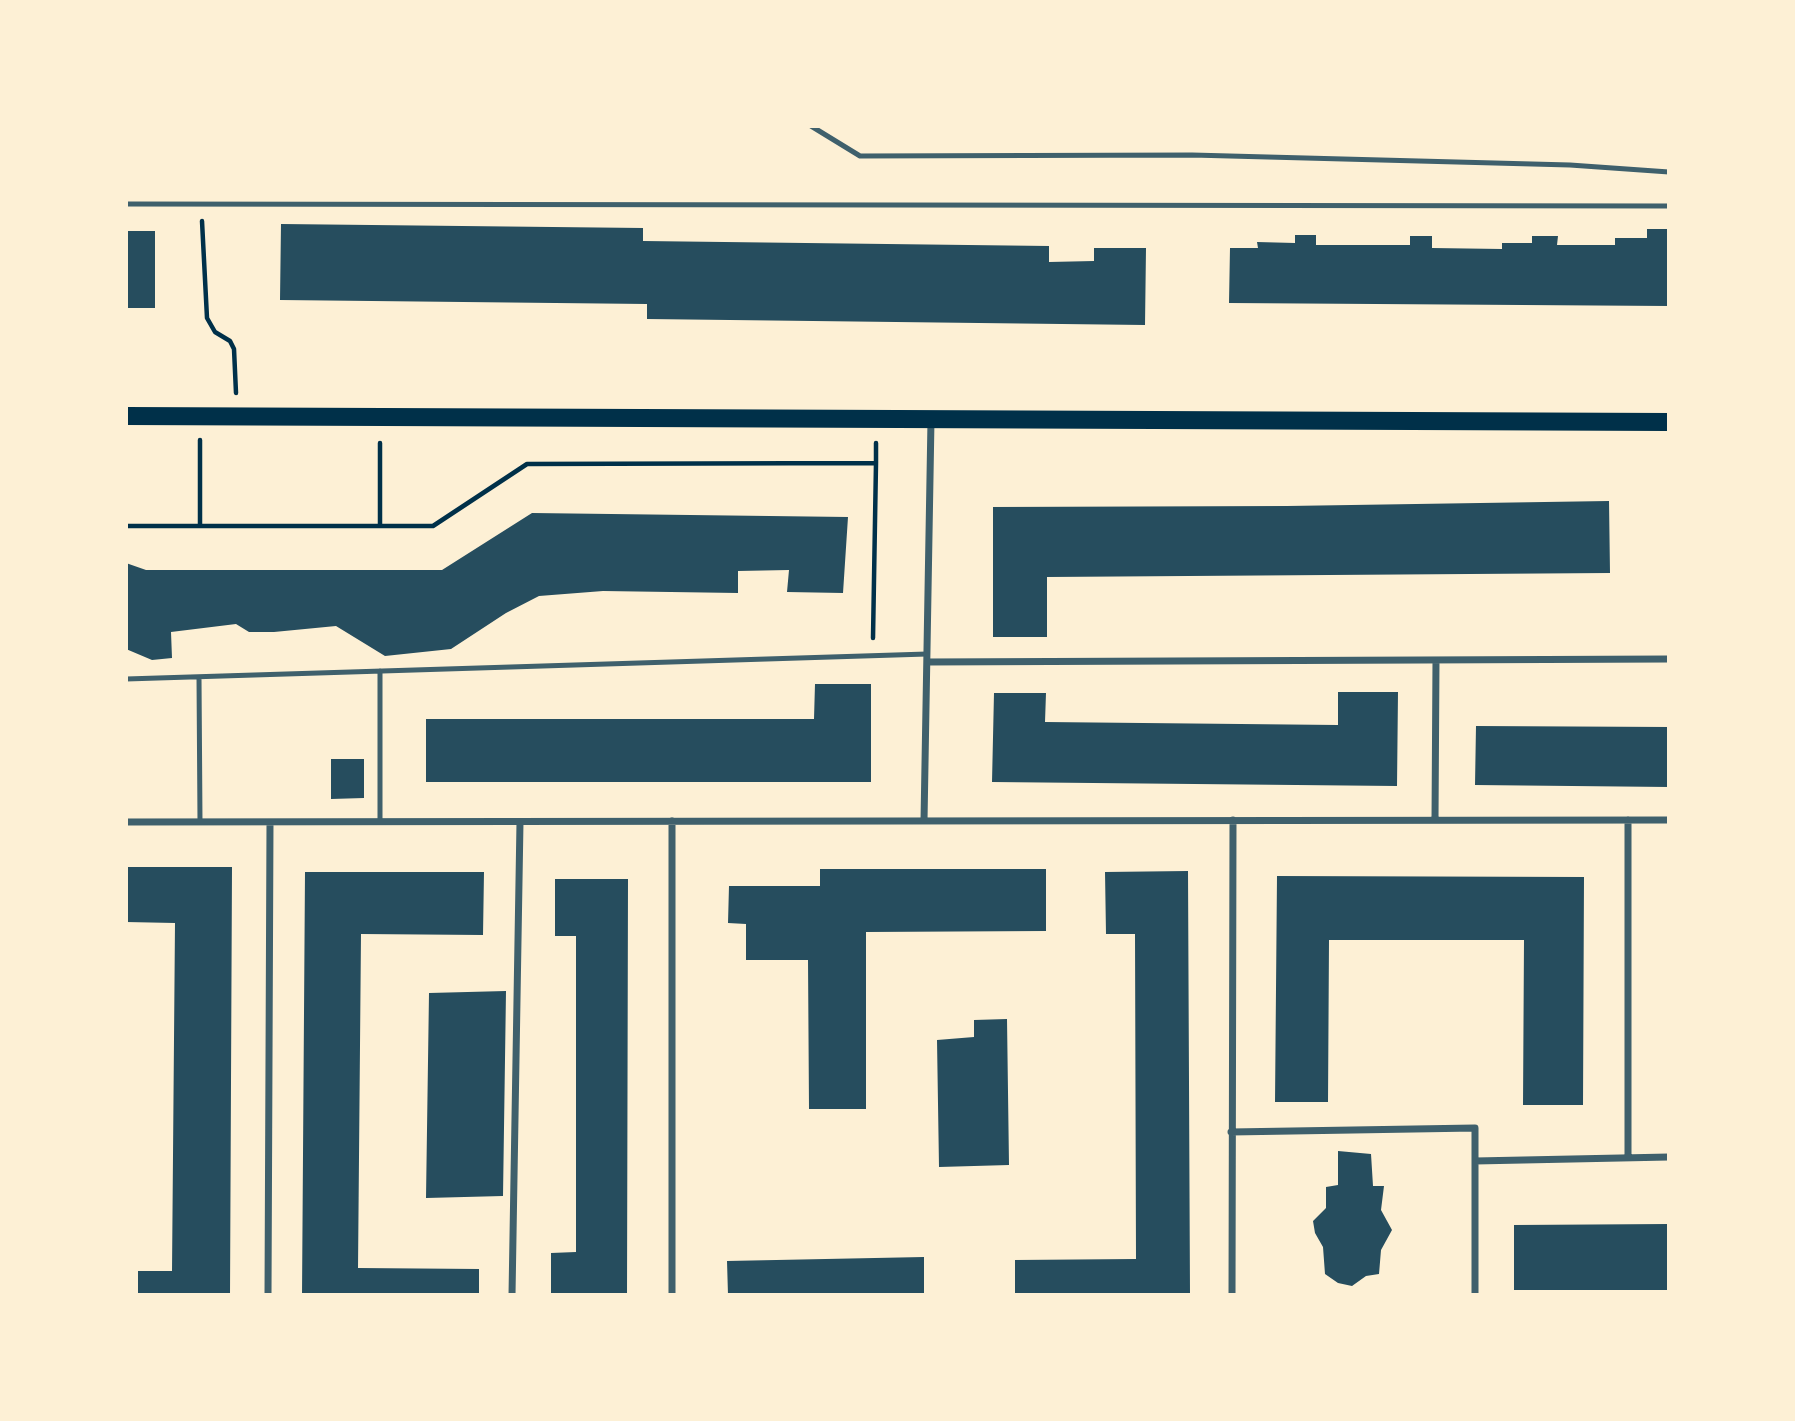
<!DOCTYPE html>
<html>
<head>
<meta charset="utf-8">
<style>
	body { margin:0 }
	#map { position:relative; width:1795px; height:1421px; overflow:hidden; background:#fdf0d5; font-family:Inter,sans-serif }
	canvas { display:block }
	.frame { position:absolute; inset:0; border:128px solid #fdf0d5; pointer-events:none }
</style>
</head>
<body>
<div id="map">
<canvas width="1795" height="1421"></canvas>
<div class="frame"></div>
</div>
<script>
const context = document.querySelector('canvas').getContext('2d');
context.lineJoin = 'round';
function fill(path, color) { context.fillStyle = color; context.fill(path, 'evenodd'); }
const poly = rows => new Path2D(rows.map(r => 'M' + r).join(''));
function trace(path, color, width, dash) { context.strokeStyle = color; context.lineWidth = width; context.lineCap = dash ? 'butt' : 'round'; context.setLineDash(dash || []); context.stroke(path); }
fill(poly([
	[281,224,643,228,643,241,1049,246,1049,262,1094,261,1094,248,1146,248,1145,325,647,319,647,304,280,300],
	[1647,229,1669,229,1669,306,1229,303,1230,248,1258,248,1257,242,1295,243,1295,235,1316,235,1316,245,1410,245,1410,236,1432,236,1432,248,1502,249,1502,243,1532,243,1532,236,1558,236,1557,245,1615,245,1615,238,1647,238],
	[126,231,155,231,155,308,126,308],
	[1609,501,1610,573,1047,577,1047,637,993,637,993,507,1287,506],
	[532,513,848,517,843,593,787,592,789,570,738,571,738,593,603,591,539,596,506,613,451,649,385,656,336,626,274,632,249,632,236,624,171,632,172,658,152,660,126,649,126,563,146,570,442,570],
	[815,684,871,684,871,782,426,782,426,719,814,719],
	[1338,692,1398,692,1397,786,992,782,994,693,1046,693,1045,722,1338,725],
	[1476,726,1669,727,1669,787,1475,785],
	[331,759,364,759,364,798,331,799],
	[126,867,232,867,230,1295,138,1295,138,1271,172,1271,175,923,126,922],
	[820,869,1046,869,1046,931,866,932,866,1109,809,1109,808,960,746,960,746,924,728,923,729,886,820,886],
	[1188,871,1190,1295,1015,1295,1015,1260,1136,1259,1135,934,1106,934,1105,872],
	[305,872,484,872,483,935,361,934,358,1268,479,1269,479,1295,302,1295],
	[1277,876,1584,877,1583,1105,1523,1105,1524,940,1329,940,1328,1102,1275,1102],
	[555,879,628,879,627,1295,551,1295,551,1253,576,1252,576,936,555,936],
	[506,991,503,1196,426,1198,429,993],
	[1007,1019,1009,1165,939,1167,937,1040,974,1037,974,1020],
	[1338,1151,1371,1154,1373,1186,1384,1186,1381,1210,1392,1230,1381,1250,1379,1274,1366,1276,1352,1286,1338,1283,1325,1274,1323,1247,1315,1233,1313,1221,1326,1208,1326,1187,1338,1185],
	[1669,1224,1669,1290,1514,1290,1514,1225],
	[924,1257,924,1295,728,1295,727,1261]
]), '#264d5e');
trace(poly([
	[202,221,207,318,215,332,230,341,234,349,236,393],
	[380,443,380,526],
	[876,463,876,443],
	[126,526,433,526,527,464,876,463,873,638],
	[200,526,200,440]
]), '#003049', 4.5);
trace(poly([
	[811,126,860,156,1192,155,1570,165,1669,172],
	[126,204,1669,206],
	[199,677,200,822],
	[126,679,927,654],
	[380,821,380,671]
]), '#3f606c', 5);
trace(poly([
	[927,662,1669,659],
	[1435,820,1436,660],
	[1628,820,1628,1158],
	[924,821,931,420],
	[126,822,1669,820],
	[1231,1132,1475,1128,1475,1295],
	[1475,1161,1669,1157],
	[268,1295,270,822],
	[512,1295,520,822],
	[672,1295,672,821],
	[1232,1295,1233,820]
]), '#3f606c', 7);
trace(poly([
	[126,416,1669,422]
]), '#003049', 18);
</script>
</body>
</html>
